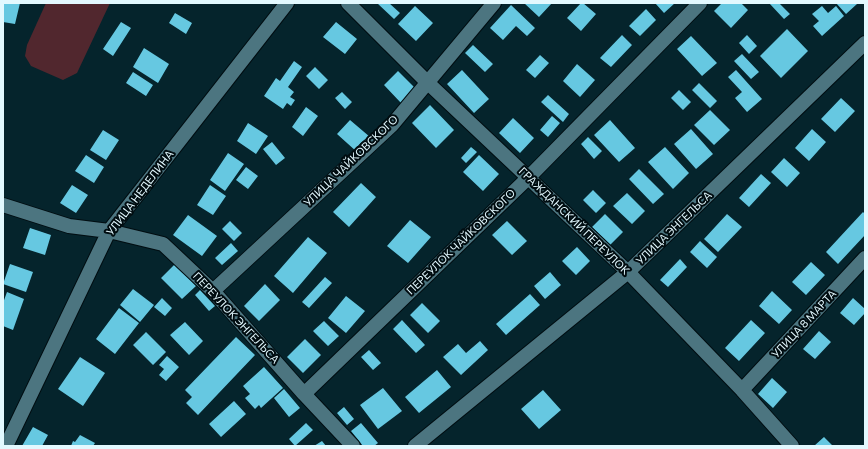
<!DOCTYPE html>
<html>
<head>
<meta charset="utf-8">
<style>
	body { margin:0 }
	#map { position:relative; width:868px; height:449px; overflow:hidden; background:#05242c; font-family:Commissioner,sans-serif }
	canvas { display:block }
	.frame { position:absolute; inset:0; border:4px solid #e3f9ff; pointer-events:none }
</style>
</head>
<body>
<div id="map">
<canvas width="868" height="449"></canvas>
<div class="frame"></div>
</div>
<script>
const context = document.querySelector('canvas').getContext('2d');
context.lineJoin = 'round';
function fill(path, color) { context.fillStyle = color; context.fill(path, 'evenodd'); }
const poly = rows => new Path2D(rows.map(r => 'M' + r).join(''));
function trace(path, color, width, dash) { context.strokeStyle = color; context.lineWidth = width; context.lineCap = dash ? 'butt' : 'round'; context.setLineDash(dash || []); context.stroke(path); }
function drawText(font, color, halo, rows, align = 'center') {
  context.font = font + ' Commissioner,sans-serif'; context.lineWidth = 4; context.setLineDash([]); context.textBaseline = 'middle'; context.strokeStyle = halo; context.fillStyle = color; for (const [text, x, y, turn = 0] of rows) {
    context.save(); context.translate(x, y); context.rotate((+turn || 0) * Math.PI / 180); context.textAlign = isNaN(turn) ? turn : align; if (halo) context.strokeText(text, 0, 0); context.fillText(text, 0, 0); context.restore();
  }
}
fill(poly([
	[46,3,110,3,77,73,63,80,31,66,25,56,27,45]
]), '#51272e');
fill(poly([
	[3,3,20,3,15,24,3,22],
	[377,3,389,3,400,13,394,19],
	[524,3,552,3,539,17],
	[581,3,583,3,596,14,581,31,567,18],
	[655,3,675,3,664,13],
	[722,3,741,3,748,10,731,28,714,11],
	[769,3,779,3,790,14,784,19],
	[836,3,856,3,857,4,846,14],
	[511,5,535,28,527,36,516,26,503,40,490,28],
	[415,6,433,23,416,41,398,24],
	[822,6,828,13,836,6,844,16,822,36,813,26,819,21,812,14],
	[646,9,656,20,640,36,629,26],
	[175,13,192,23,186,34,169,23],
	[121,22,131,28,113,56,103,49],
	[336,22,357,39,345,54,323,37],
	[787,29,808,51,781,78,760,56],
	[622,35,632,45,611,67,600,58],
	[747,35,757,46,749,54,739,43],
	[691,36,717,63,702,76,677,49],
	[473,45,493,64,485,72,465,53],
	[144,48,169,64,158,83,133,67],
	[742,54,759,72,751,79,734,61],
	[540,55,549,63,535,78,526,70],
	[294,61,302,67,288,87,294,92,290,97,295,100,291,106,287,103,283,109,264,96,276,78,280,81],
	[577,64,595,80,580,97,563,81],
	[315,67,328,80,319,89,306,76],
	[462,70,489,99,474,113,447,84],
	[736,70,762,99,747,112,735,98,742,92,728,77],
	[398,71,416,89,401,103,384,85],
	[133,72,153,85,146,96,126,83],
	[699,83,717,101,710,108,692,90],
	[679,90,691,102,683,110,671,98],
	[342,92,352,102,345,109,335,98],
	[548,95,569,114,563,122,541,102],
	[841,98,855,111,835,132,821,119],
	[430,105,454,130,436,148,412,123],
	[306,107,318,116,303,136,292,127],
	[710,110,730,130,714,145,694,125],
	[552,116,560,123,548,137,540,130],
	[513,118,534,138,520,153,499,133],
	[350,120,370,137,357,152,337,134],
	[610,120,635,148,619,162,594,135],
	[248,123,268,136,256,154,237,141],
	[691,129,713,154,696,169,674,144],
	[812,129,826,142,809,161,795,148],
	[103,130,119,140,106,160,90,150],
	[588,137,602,151,594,159,581,144],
	[272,142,285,158,276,165,263,149],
	[471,147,477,152,466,163,461,158],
	[665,147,689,173,673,189,648,162],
	[228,153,244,164,225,191,210,180],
	[86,155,104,167,94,183,75,171],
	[479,155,499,174,483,191,463,172],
	[784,158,800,173,787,187,771,172],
	[246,167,258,176,248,189,236,180],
	[639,169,664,194,653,204,629,179],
	[761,174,771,183,749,207,739,198],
	[361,183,376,197,349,227,333,212],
	[72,185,88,195,76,213,60,203],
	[210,185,226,196,213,215,197,205],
	[593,190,606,203,596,213,583,200],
	[627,193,645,211,632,224,613,206],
	[863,212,865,214,865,235,838,264,826,252],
	[605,214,623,232,610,245,592,227],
	[727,214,742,227,718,252,704,239],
	[188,215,217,236,202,256,173,235],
	[410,220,431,237,408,263,387,246],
	[230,221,242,233,234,241,222,229],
	[507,221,527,241,512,255,492,235],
	[30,228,51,235,45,255,23,248],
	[308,237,327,253,293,293,274,276],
	[700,241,717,257,707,268,690,252],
	[231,243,238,251,222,265,215,258],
	[577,247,590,261,576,275,562,261],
	[680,259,687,267,668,287,660,280],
	[811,262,825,275,806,295,792,282],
	[10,264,33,272,26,292,3,284],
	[175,264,196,286,182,299,161,278],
	[550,272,561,285,545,299,534,286],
	[325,277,332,283,309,308,302,302],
	[265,284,280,300,259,321,244,306],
	[133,289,154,305,140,322,120,305],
	[200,290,215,306,209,311,195,295],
	[772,291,792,310,779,324,759,306],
	[7,292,24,299,13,330,3,326,3,303],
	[530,294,540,305,506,335,496,324],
	[346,296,365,311,346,333,328,318],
	[162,298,172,308,165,316,154,307],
	[853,298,865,309,865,313,854,325,840,313],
	[422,303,440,321,428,333,410,315],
	[119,308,139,323,115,354,96,339],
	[402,320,425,345,416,353,393,329],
	[751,320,765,333,739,361,725,348],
	[324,321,339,336,328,346,313,331],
	[185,322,203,341,189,355,170,335],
	[819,331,831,342,815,359,803,349],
	[146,332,166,352,153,365,133,345],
	[236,337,255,355,198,415,186,403,192,397,185,390],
	[305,339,321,355,303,373,287,357],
	[480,341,488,350,461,375,443,357,458,344,466,353],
	[369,350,381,363,373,370,361,357],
	[167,356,179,367,166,381,159,375,164,369,159,365],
	[80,357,105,373,83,406,58,389],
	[264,367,283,388,261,408,259,405,255,409,245,398,250,394,243,386],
	[437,370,451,387,419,413,405,397],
	[772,378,787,392,773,408,758,394],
	[383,388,402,411,378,429,360,405],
	[284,389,300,408,289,417,274,398],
	[543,390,561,410,539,429,521,409],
	[234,401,246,414,221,437,209,424],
	[344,407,354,419,347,425,337,413],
	[306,423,313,430,295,446,289,439],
	[361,423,378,443,374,446,363,446,351,431],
	[33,427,48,435,42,446,22,446],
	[80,435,95,443,93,446,71,446,73,441,75,442],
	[824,437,833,446,814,446],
	[322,441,326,446,314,446]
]), '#66c8e1');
const minor = poly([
	[348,3,427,82,628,272,742,390,792,446],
	[3,205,69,226,109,231,163,244,213,291,304,394,353,446],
	[213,291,392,125,494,3],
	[742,390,865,258],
	[304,394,529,177,700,3],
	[6,446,109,231,287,3],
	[415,446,628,272,865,43]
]);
trace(minor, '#000d11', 16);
trace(minor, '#4c7580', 14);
drawText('11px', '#e3f9ff', '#000c10', [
	["УЛИЦА ЧАЙКОВСКОГО",351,161,-44],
	["УЛИЦА НЕДЕЛИНА",140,193,-53],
	["ГРАЖДАНСКИЙ ПЕРЕУЛОК",574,221,44],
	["УЛИЦА ЭНГЕЛЬСА",674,228,-44],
	["ПЕРЕУЛОК ЧАЙКОВСКОГО",461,242,-44],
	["ПЕРЕУЛОК ЭНГЕЛЬСА",236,318,47],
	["УЛИЦА 8 МАРТА",804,324,-47]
]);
</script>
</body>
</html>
